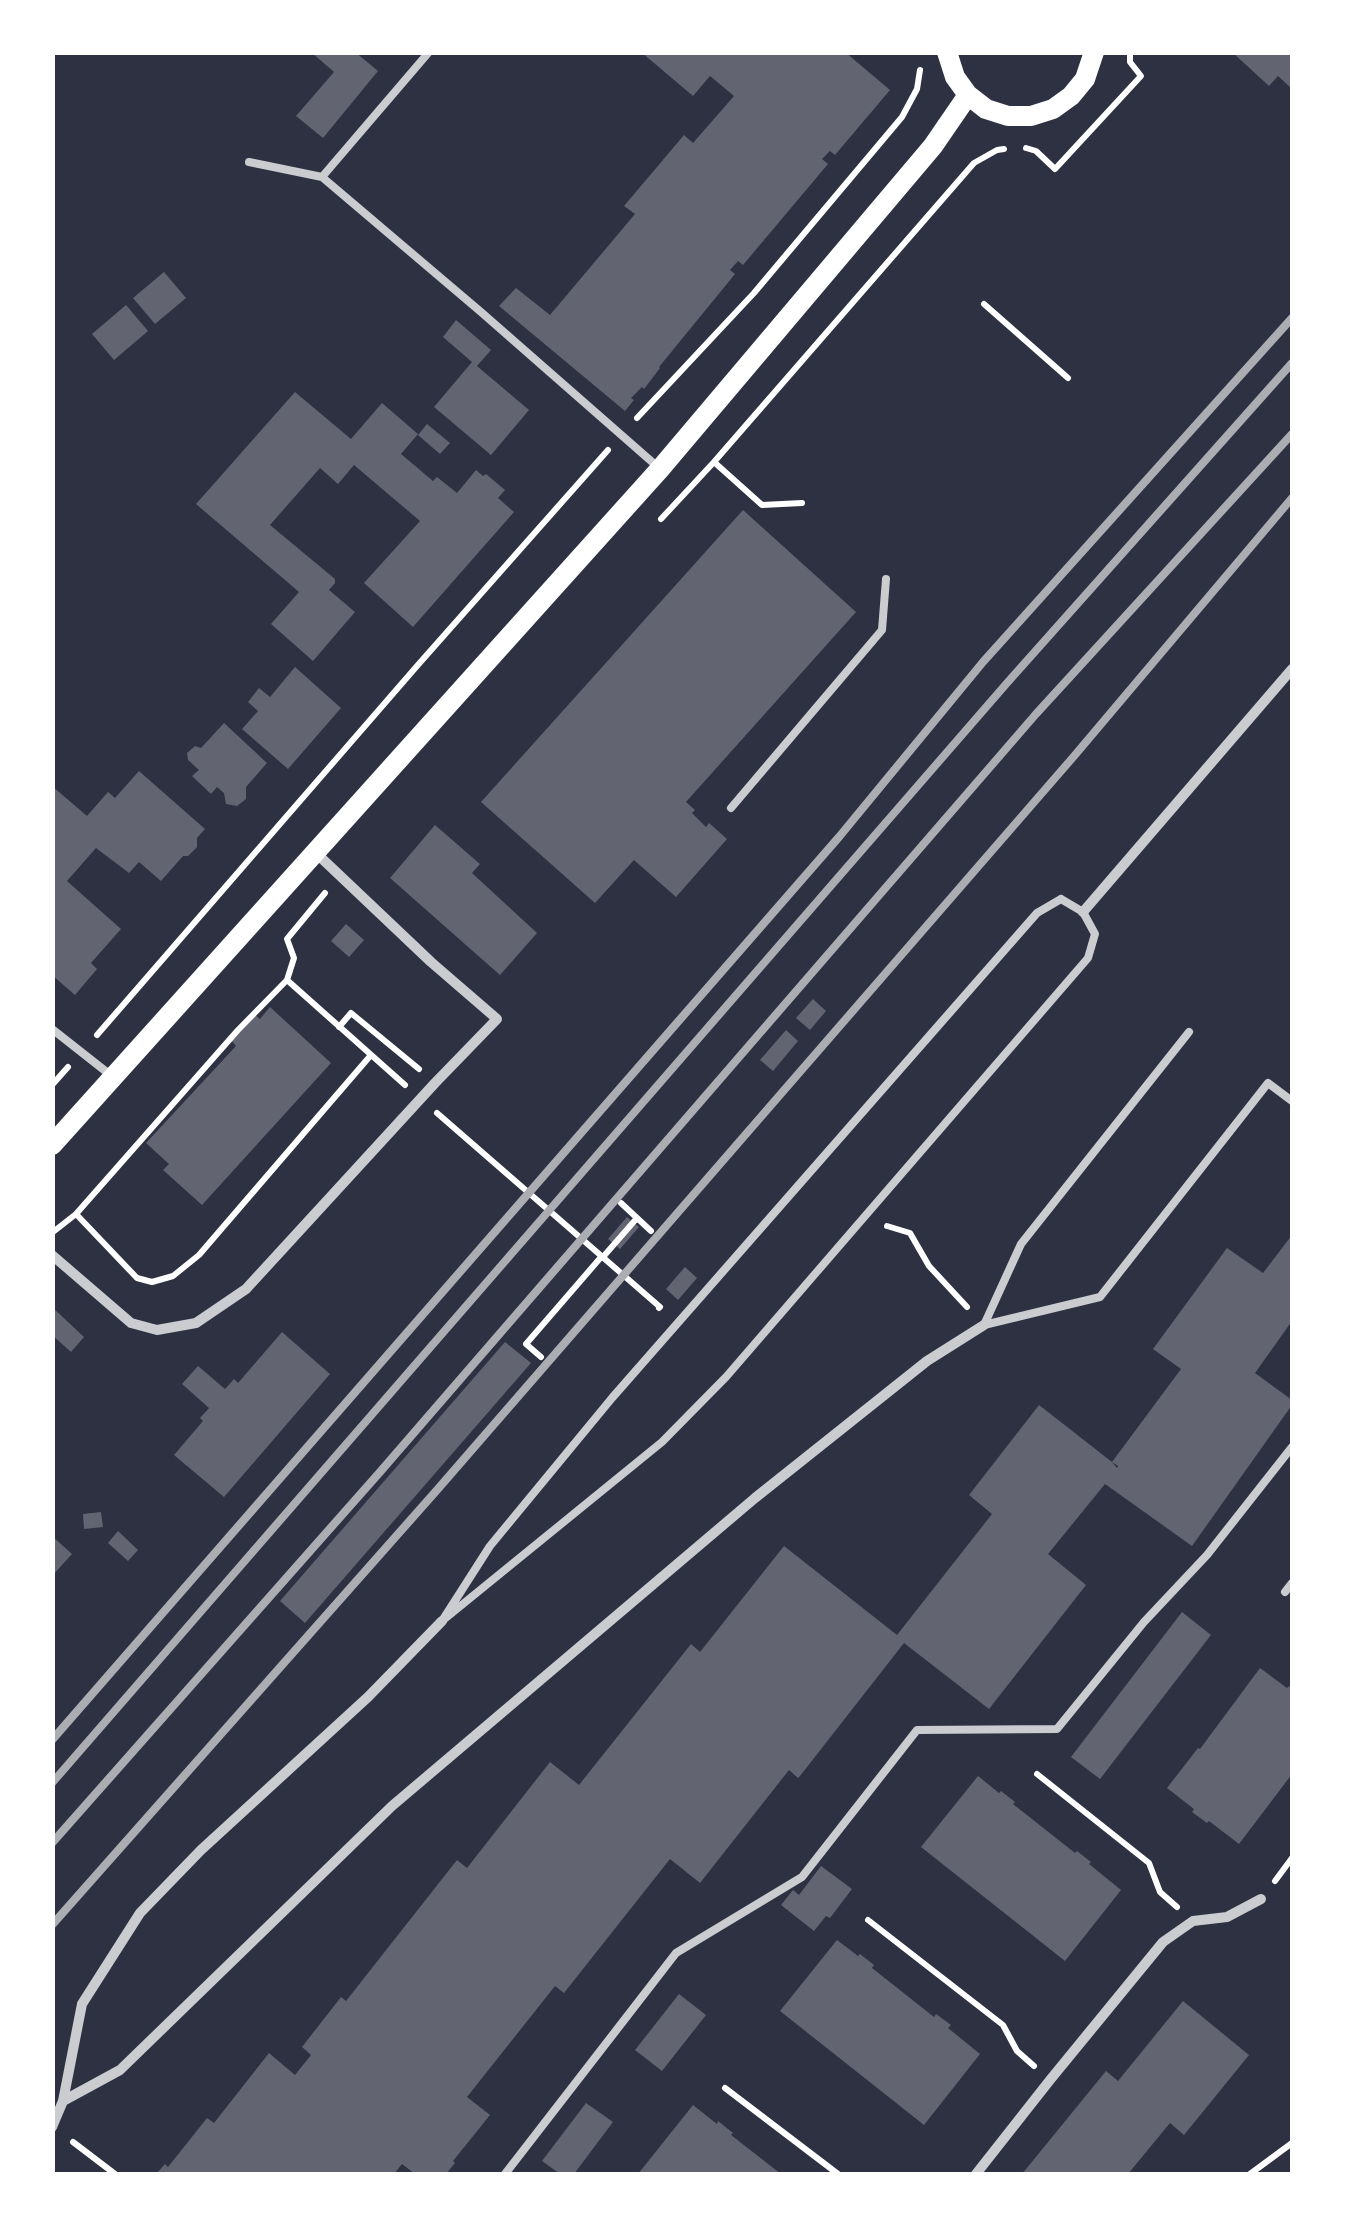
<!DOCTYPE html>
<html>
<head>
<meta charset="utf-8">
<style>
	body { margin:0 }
	#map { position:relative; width:1345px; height:2227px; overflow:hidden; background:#2d3142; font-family:Mulish,sans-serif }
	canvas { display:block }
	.frame { position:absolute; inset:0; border:55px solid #fff; pointer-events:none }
</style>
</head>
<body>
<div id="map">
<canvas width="1345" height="2227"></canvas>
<div class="frame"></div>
</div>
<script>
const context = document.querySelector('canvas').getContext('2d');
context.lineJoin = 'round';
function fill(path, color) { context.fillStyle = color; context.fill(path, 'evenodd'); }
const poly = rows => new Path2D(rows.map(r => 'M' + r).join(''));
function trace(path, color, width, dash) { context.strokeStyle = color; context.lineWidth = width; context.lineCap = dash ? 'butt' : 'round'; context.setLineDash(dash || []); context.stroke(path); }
fill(poly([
	[311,52,355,52,378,71,323,138,296,116,334,72],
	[641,52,845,52,890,90,835,155,830,151,822,159,828,164,743,265,738,261,730,270,735,274,659,367,660,368,644,389,642,387,631,398,634,400,625,411,499,306,516,288,550,315,635,214,624,206,684,135,693,143,734,96,710,76,693,96],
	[1232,52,1292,52,1292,89,1278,76,1269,86],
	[164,272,186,298,155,324,133,298],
	[126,305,148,331,114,360,92,334],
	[456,320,491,350,477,366,529,410,491,455,434,407,472,362,443,337],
	[295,392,351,439,382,403,418,434,401,454,433,481,437,477,457,493,476,470,483,476,486,474,505,490,498,498,514,512,413,627,364,583,420,521,354,465,338,484,320,468,270,525,335,579,335,583,329,590,355,612,313,661,271,624,299,592,196,504],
	[427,424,450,443,440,454,418,435],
	[743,510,856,612,686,802,695,810,692,813,706,827,709,823,727,839,676,897,634,860,595,903,481,802],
	[295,667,341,708,288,769,242,729,258,711,248,702,259,688,270,697],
	[224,723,267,763,246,787,246,799,237,806,226,804,224,793,217,787,211,794,192,776,199,770,188,760,187,753,195,746,201,748],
	[139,771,205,829,197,838,197,847,188,856,183,856,161,881,139,862,129,873,96,848,67,881,121,929,91,963,97,969,75,995,52,975,52,786,87,816,108,792,115,798],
	[435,825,480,864,472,873,537,933,500,975,390,878],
	[346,924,364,940,349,957,331,941],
	[813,999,826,1011,810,1030,796,1018],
	[270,1007,331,1063,202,1205,163,1170,169,1164,146,1143,236,1046,230,1039,254,1014,260,1019],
	[786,1030,798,1041,773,1071,760,1060],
	[627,1217,639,1227,620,1249,608,1239],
	[1292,1235,1292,1321,1255,1373,1292,1400,1292,1405,1192,1546,1105,1484,1048,1554,1086,1585,989,1709,904,1643,800,1776,798,1778,789,1770,700,1883,670,1859,564,1993,555,1986,467,2097,490,2115,453,2161,455,2163,446,2174,415,2174,402,2164,394,2174,156,2174,165,2164,168,2167,207,2118,214,2123,269,2053,295,2075,311,2055,302,2047,341,1997,346,2001,457,1860,467,1868,550,1762,579,1785,691,1644,700,1652,784,1546,897,1635,992,1514,969,1495,1039,1405,1112,1462,1117,1468,1118,1466,1112,1462,1181,1369,1153,1349,1227,1248,1263,1273],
	[685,1267,697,1278,678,1300,666,1289],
	[52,1307,84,1337,71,1352,52,1335],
	[282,1332,330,1374,224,1497,174,1455,203,1421,200,1418,209,1408,182,1384,198,1366,225,1389,234,1379,238,1383],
	[505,1342,531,1363,305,1623,280,1601],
	[101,1512,103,1527,84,1529,83,1514],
	[118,1531,138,1550,128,1561,108,1543],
	[52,1536,72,1554,52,1576],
	[1182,1612,1211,1635,1100,1779,1071,1757],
	[1260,1668,1287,1688,1289,1686,1292,1689,1292,1774,1239,1844,1209,1821,1207,1823,1192,1812,1194,1809,1167,1788,1198,1748,1200,1749],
	[978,1776,999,1793,1001,1791,1015,1802,1013,1804,1075,1853,1077,1851,1091,1862,1089,1864,1121,1890,1065,1961,921,1847],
	[821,1866,852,1889,830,1918,826,1916,814,1931,781,1905,793,1890,799,1895],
	[837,1940,858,1956,860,1954,874,1965,872,1968,934,2017,936,2014,951,2025,948,2028,980,2054,924,2125,780,2011],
	[679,1994,706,2015,662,2071,635,2050],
	[1183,2001,1249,2055,1184,2135,1170,2123,1128,2174,1022,2174,1106,2071,1118,2081],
	[586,2103,613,2122,574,2174,560,2174,542,2161],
	[693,2105,717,2124,718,2121,733,2133,731,2135,781,2174,638,2174]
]), '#626471');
trace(poly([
	[1026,148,1036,151,1055,169,1141,76,1130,62,1130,52],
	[984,304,1068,378],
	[637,418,754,293,902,117,917,89,920,70],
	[714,462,762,505,802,503],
	[661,519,714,462,974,163,997,150,1004,149],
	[287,980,405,1085],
	[339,1027,351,1013,419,1069],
	[97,1035,417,666,608,450],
	[52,1085,68,1067],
	[437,1113,660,1307,659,1308],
	[621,1203,651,1231],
	[76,1214,137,1278,152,1282,173,1276,199,1255,371,1055],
	[887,1226,910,1233,929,1266,967,1307],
	[53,1232,76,1214,238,1030,287,980,294,958,287,939,325,893],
	[603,1257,637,1218],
	[541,1357,526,1344,602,1256],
	[1037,1774,1149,1863,1160,1892,1177,1907],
	[1275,1881,1292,1858],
	[868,1920,1003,2025,1017,2051,1034,2066],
	[725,2088,838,2174],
	[73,2142,115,2174],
	[1250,2174,1292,2143]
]), '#fff', 6);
trace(poly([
	[429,52,322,177,481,312,659,468],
	[249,162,322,177],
	[731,808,882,630,886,579],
	[1061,899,1083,912,1095,934,1088,958,726,1377,662,1442,442,1621,490,1546,612,1398,1037,913,1061,899],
	[52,1029,113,1077],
	[984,1325,1100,1297,1268,1083,1292,1101],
	[984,1325,1021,1244,1189,1032],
	[1285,1592,1292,1583],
	[505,2174,676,1953,802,1877,917,1730,1057,1729,1144,1622,1207,1555,1292,1447]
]), '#caccd0', 8);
trace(poly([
	[1083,912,1292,669],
	[52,1255,131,1323,157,1330,196,1323,246,1289,435,1083,497,1019,431,962,315,852],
	[63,2101,120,2070,392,1806,755,1498,927,1361,984,1325],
	[52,2127,63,2101,82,2004,140,1913,201,1850,368,1697,442,1621],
	[976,2174,1050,2080,1163,1942,1193,1921,1227,1917,1261,1899]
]), '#caccd0', 10);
trace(poly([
	[947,52,955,77,968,95,986,109,1008,116,1031,116,1053,109,1071,96,1085,79,1094,52],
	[52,1145,660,469,933,146,968,95]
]), '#fff', 20);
trace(poly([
	[52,1740,839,837,983,662,1292,318],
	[52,1783,1007,683,1292,363],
	[52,1843,380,1472,1036,714,1292,434],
	[52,1925,437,1490,1075,755,1292,498]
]), '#abadb3', 8);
</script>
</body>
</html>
